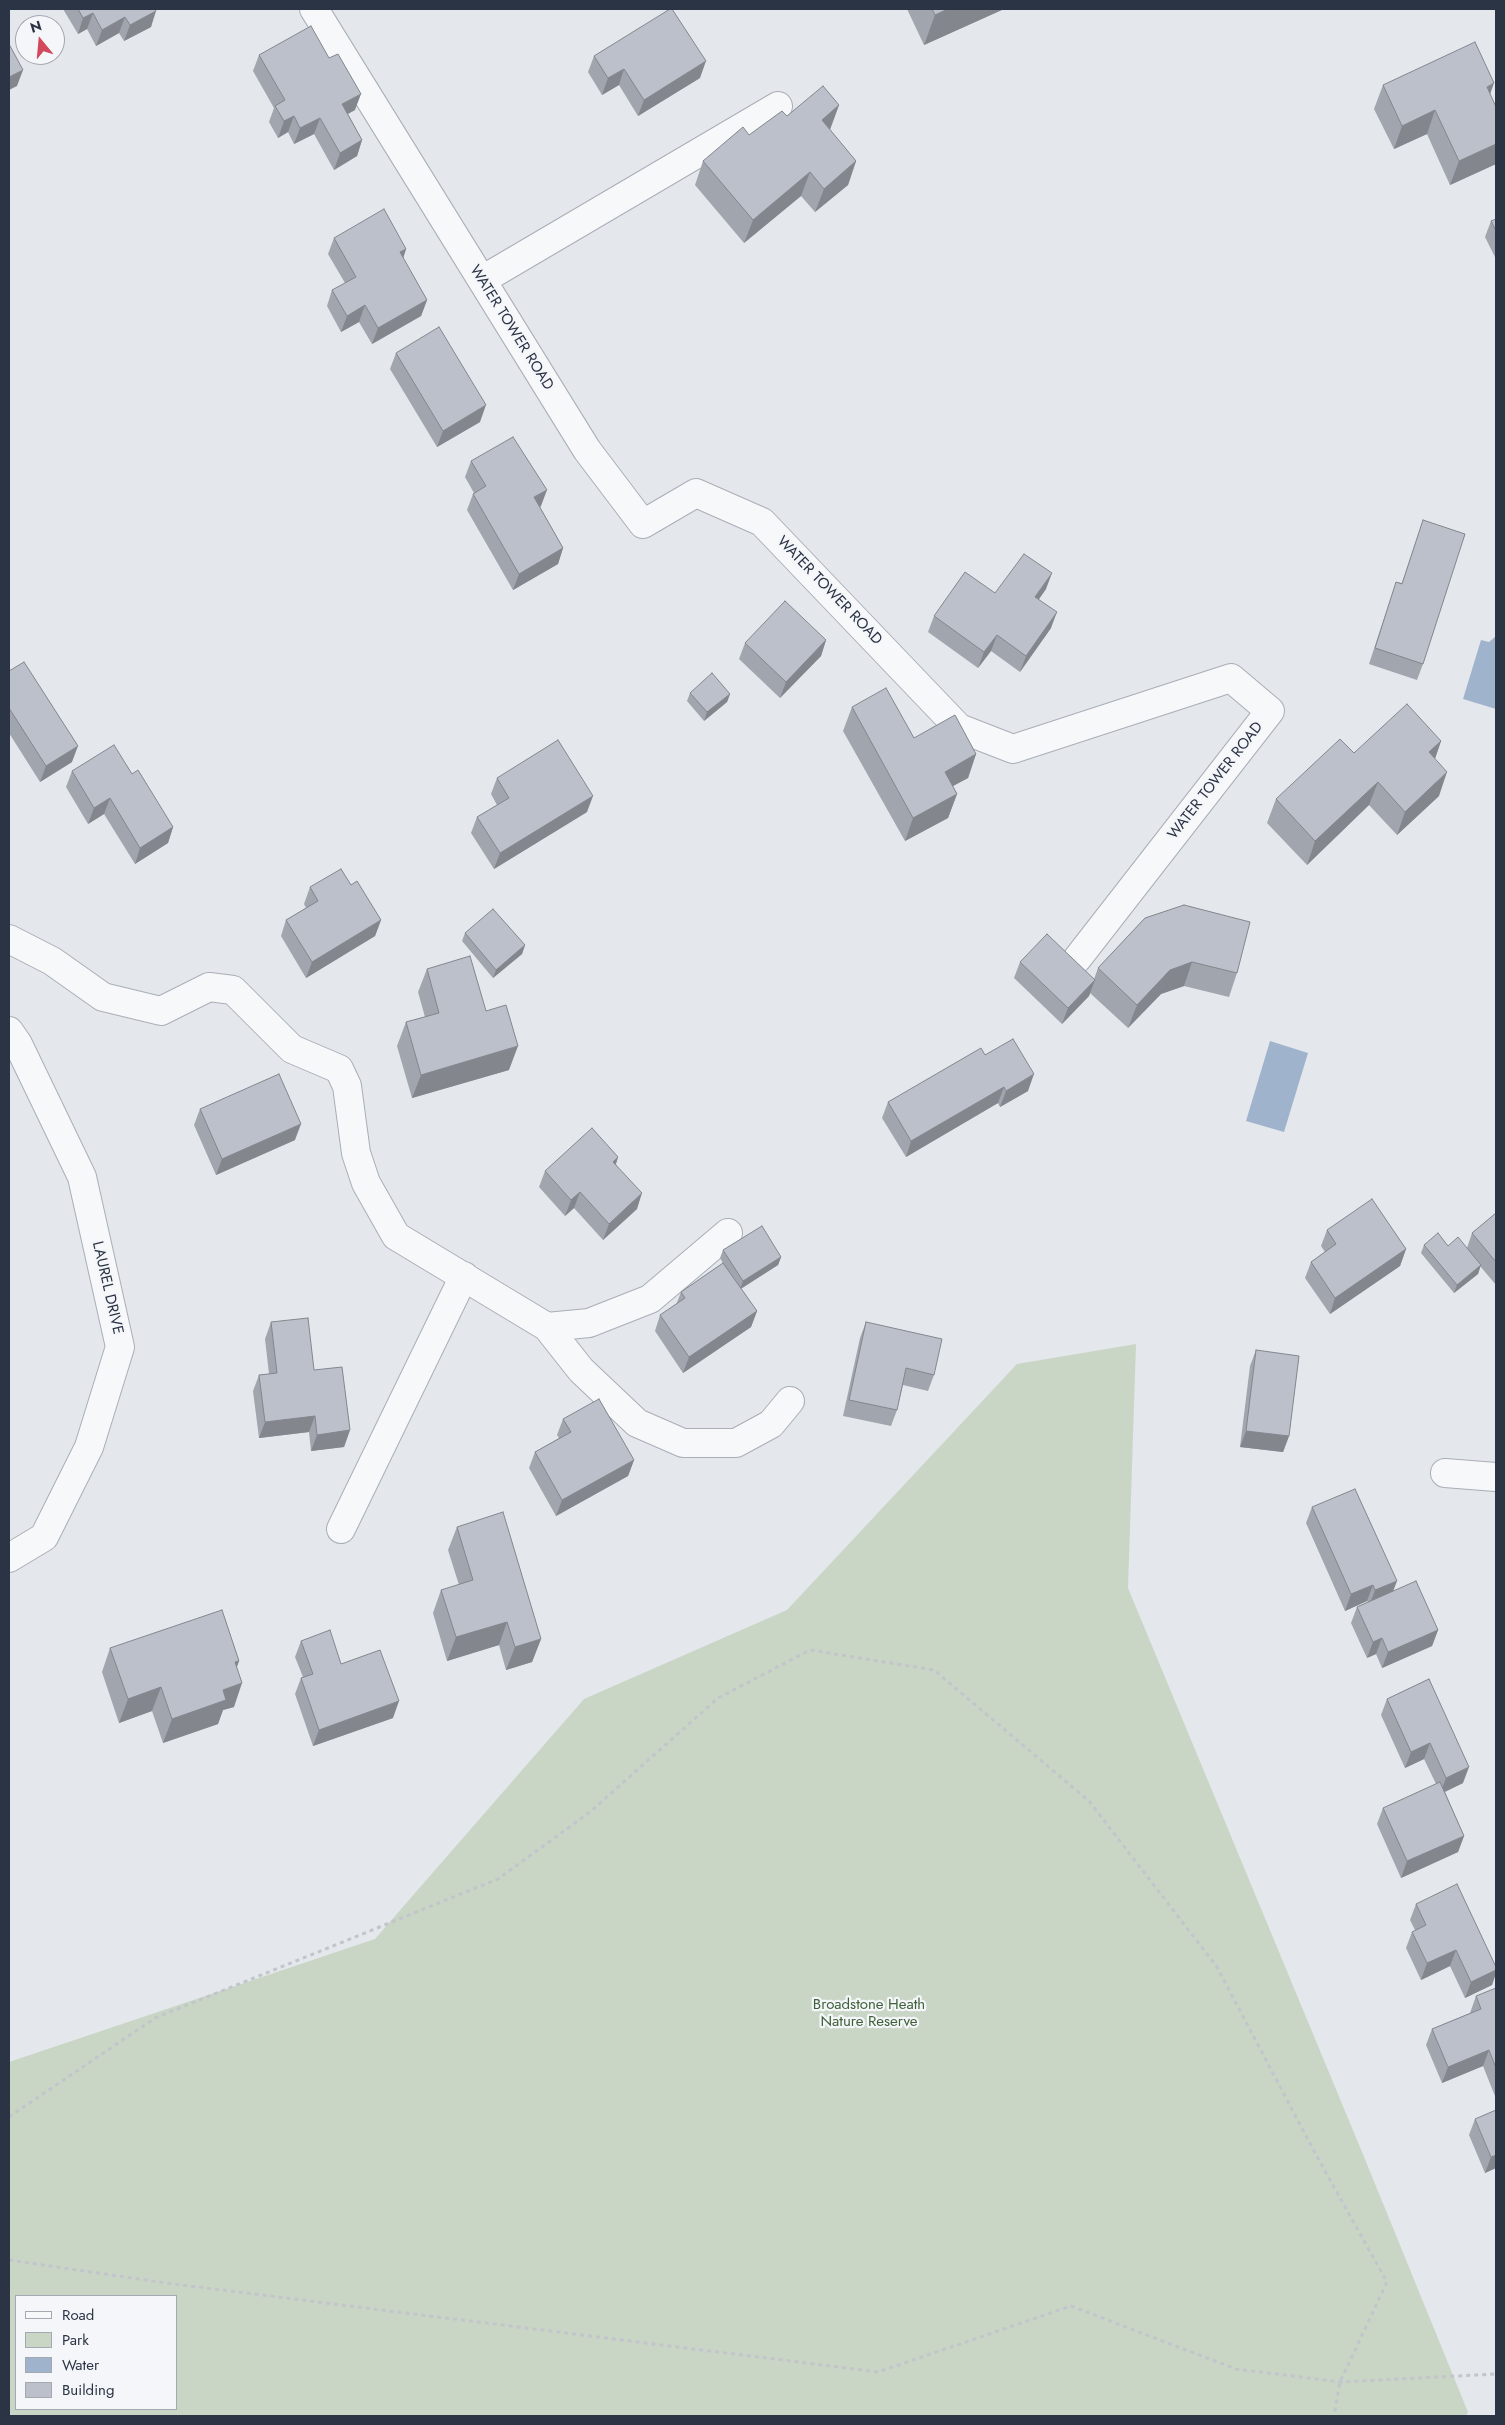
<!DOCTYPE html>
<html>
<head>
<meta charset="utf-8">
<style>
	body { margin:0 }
	#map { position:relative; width:1505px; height:2425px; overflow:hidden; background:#e4e7ec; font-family:Jost,sans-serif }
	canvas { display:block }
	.frame { position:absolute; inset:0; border:10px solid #2b3445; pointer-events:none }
	.legend { position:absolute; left:15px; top:2295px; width:162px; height:115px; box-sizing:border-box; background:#f4f6f9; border:1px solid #a4a8b1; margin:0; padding:6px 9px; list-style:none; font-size:15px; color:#2b3445 }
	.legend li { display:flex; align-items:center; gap:10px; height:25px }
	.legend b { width:25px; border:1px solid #a4a8b1 }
	.north { position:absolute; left:15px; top:15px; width:50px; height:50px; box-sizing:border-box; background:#f4f6f9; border:1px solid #a4a8b1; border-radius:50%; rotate:343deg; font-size:14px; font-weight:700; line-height:20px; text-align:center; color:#2b3445 }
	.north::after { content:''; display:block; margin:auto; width:18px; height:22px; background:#d1495b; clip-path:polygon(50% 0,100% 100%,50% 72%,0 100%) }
</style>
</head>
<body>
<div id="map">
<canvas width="1505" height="2425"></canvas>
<div class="frame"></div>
<ul class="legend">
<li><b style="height:6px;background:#f7f8fa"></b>Road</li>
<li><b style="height:14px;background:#c9d6c5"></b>Park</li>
<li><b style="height:14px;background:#9fb4cc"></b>Water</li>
<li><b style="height:14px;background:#bbc0ca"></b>Building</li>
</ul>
<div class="north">N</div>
</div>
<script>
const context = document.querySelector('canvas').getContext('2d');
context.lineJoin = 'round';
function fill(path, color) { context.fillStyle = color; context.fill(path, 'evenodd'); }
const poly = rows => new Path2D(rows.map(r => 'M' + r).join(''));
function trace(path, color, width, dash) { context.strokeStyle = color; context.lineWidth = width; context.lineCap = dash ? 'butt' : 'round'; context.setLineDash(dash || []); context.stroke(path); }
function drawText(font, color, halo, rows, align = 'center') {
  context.font = font + ' Jost,sans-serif'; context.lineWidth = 4.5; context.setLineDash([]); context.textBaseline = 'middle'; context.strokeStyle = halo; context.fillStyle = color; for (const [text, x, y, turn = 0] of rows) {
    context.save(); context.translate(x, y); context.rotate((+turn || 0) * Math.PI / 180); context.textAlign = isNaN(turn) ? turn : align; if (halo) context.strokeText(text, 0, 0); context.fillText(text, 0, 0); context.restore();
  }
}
fill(poly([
	[1136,1344,1128,1588,1362,2152,1468,2412,1466,2416,9,2416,9,2062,375,1939,584,1699,787,1610,1017,1364],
	[16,2296,176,2296,176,2409,16,2409]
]), '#c9d6c5');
fill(poly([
	[1496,636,1496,709,1463,699,1481,640,1489,642],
	[1270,1041,1308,1053,1284,1132,1246,1121]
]), '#9fb4cc');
const minor = poly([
	[314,9,587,450,643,524,696,493,762,522,959,728,1013,749,1231,678,1270,711,1077,959],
	[482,280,778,106],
	[9,939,52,961,103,997,161,1011,209,987,233,990,292,1049,339,1069,347,1086,356,1153,366,1183,396,1236,547,1327,589,1323,650,1299,728,1233],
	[9,1031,18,1044,82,1177,120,1347,89,1447,44,1537,9,1558],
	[547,1327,581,1370,637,1423,683,1443,736,1443,771,1424,790,1401],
	[1445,1473,1496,1477],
	[341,1529,464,1276]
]);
trace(minor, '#a9aeb7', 30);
trace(poly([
	[9,2117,155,2018,498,1879,590,1812,718,1698,810,1650,934,1670,1089,1801,1217,1967,1315,2153,1387,2282,1340,2382,1334,2416],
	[9,2260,166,2283,878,2372,1071,2306,1236,2369,1340,2382,1496,2374]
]), '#c2c5cb', 3, [4, 4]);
trace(minor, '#f7f8fa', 28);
fill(poly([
	[63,9,155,9,151,27,124,41,119,33,96,46,87,29,78,34],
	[907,9,1004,9,924,45],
	[259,55,355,110,348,114,362,140,357,156,334,170,314,134,294,144,288,132,278,138,269,122,274,108,253,71],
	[594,56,700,78,638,116,619,85,602,95,588,72],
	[1383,85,1496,107,1496,164,1450,185,1427,134,1394,149,1374,109],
	[839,105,830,130,856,161,848,185,815,212,801,196,744,243,695,185,703,161,749,135,787,116],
	[1496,219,1496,259,1485,237,1491,221],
	[334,238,406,249,403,258,427,300,421,316,372,344,359,322,341,332,327,306,332,290,345,283,328,254],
	[396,353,480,422,437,447,390,369],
	[471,461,541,506,540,507,563,548,558,564,513,590,467,510,473,494,474,493,465,477],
	[1423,520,1423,664,1417,680,1369,664,1396,582,1402,583],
	[1046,589,1039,599,1051,628,1020,672,991,651,978,668,928,632,934,616,995,593],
	[826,640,821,656,780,698,739,659,745,643],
	[9,671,72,762,40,782,9,733],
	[690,693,730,694,727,702,704,721,687,701],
	[852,707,914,738,976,754,968,778,953,786,957,794,948,818,905,841,843,731],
	[1441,741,1435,759,1439,796,1397,835,1369,805,1307,865,1267,823,1276,799,1354,753],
	[72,771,132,774,173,827,168,843,135,864,104,814,88,824,66,787],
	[497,778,587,812,494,869,471,833,477,817,497,805,491,794],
	[351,885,381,920,375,936,306,978,281,936,286,920,306,908,304,904,310,887],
	[1145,918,1237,973,1229,997,1184,986,1161,994,1128,1028,1090,993,1089,996,1062,1024,1014,978,1020,962,1094,979,1098,968],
	[465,933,525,945,522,954,493,978,462,941],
	[427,969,486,1011,509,1070,412,1098,397,1046,406,1022,425,1017,418,992],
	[985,1055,1028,1091,1000,1107,998,1103,906,1157,882,1118,888,1102],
	[200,1109,295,1140,216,1175,194,1125],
	[618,1157,616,1164,637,1209,603,1240,574,1208,565,1216,539,1187,545,1171],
	[1496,1213,1496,1285,1480,1266,1478,1274,1454,1293,1421,1253,1424,1245,1467,1248,1472,1233],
	[1327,1230,1406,1249,1400,1266,1330,1314,1305,1278,1311,1262,1325,1252,1321,1246],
	[723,1250,781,1257,778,1265,741,1289,757,1311,751,1327,683,1373,655,1331,660,1315,676,1305,681,1292,723,1263,720,1258],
	[271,1322,350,1430,344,1447,311,1451,309,1432,259,1438,253,1391,259,1375,269,1374,265,1339],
	[866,1322,934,1375,928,1391,903,1385,897,1410,891,1426,843,1416,860,1338],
	[1256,1350,1289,1436,1283,1452,1240,1447,1250,1366],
	[563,1419,634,1460,628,1476,556,1516,529,1468,535,1452,559,1438,557,1435],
	[1312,1507,1393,1591,1438,1630,1432,1646,1382,1668,1376,1654,1367,1658,1351,1623,1357,1607,1368,1602,1367,1601,1345,1611,1306,1523],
	[457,1527,541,1639,532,1662,506,1670,499,1645,447,1661,433,1613,441,1590,459,1585,448,1550],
	[301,1641,341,1664,393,1718,313,1746,295,1694,301,1678,303,1677,295,1657],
	[110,1648,239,1661,237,1667,234,1707,223,1710,218,1724,163,1743,152,1711,119,1723,102,1672],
	[1429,1679,1463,1783,1445,1792,1464,1836,1458,1852,1401,1878,1377,1824,1383,1808,1436,1784,1424,1759,1405,1768,1381,1715,1387,1699],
	[1416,1904,1496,1967,1496,1973,1492,1985,1465,1998,1450,1966,1421,1980,1406,1948,1412,1932,1415,1930,1410,1920],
	[1496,1988,1496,2096,1495,2096,1483,2066,1442,2083,1426,2045,1432,2029,1470,2013,1476,1996],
	[1475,2119,1496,2168,1485,2173,1469,2135]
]), '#a1a5ae');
fill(poly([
	[948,9,1004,9,924,45,935,15],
	[156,11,151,27,124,41,130,25],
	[93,13,87,29,78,34,83,18],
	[125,17,119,33,96,46,102,30],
	[706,61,700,78,638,116,644,100],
	[624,69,619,85,602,95,608,78],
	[23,70,17,86,9,90,9,77],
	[1494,83,1486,106,1487,87],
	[361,94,355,110,336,120,342,104],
	[839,105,830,129,813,143,822,120],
	[1435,110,1427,134,1394,149,1402,126],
	[294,116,288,132,278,138,284,121],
	[320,118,314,134,294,144,300,128],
	[362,140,357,156,334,170,340,153],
	[1496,144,1496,164,1450,185,1459,161],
	[856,161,848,185,815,212,824,189],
	[810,172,801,196,744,243,753,220],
	[406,249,401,265,400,252],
	[427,300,421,316,372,344,378,328],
	[365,305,359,322,341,332,347,316],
	[486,405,480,422,437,447,443,431],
	[547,490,541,506,529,514,534,497],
	[563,548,558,564,513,590,519,574],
	[1052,573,1046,589,1029,613,1035,597],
	[1057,612,1051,628,1020,672,1026,656],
	[997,635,991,651,978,668,984,652],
	[826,640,821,656,780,698,786,682],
	[730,694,727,702,704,721,707,712],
	[1441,741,1433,764,1429,752],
	[78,746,72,762,40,782,46,766],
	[976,754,968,778,936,795,945,772],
	[1447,772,1439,796,1397,835,1405,812],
	[1378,782,1369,805,1307,865,1315,841],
	[957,794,948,818,905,841,913,818],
	[593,796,587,812,494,869,500,853],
	[110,798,104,814,88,824,94,808],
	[173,827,168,843,135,864,140,848],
	[381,920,375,936,306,978,312,962],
	[525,945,522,954,493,978,496,970],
	[1192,962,1184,986,1161,994,1128,1028,1137,1005,1170,970],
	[1095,980,1089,996,1062,1024,1068,1008],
	[518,1046,509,1070,412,1098,421,1075],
	[1034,1074,1028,1091,1000,1107,1006,1091],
	[1004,1087,998,1103,906,1157,911,1141],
	[301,1124,295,1140,216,1175,222,1159],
	[618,1157,613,1173,613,1162],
	[580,1192,574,1208,565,1216,571,1200],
	[642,1193,637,1209,603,1240,609,1224],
	[1406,1249,1400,1266,1330,1314,1335,1298],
	[781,1257,778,1265,740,1289,743,1281],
	[1481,1265,1478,1274,1454,1293,1457,1285],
	[757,1311,751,1327,683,1373,689,1357],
	[315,1416,309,1432,259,1438,265,1422],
	[350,1430,344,1447,311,1451,317,1435],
	[1246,1431,1289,1436,1283,1452,1240,1447],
	[634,1460,628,1476,556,1516,562,1500],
	[1397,1581,1391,1597,1369,1606,1375,1590],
	[1373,1585,1367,1601,1345,1611,1351,1594],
	[507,1622,499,1645,447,1661,456,1637],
	[1438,1630,1432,1646,1382,1668,1388,1652],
	[1382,1638,1376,1654,1367,1658,1373,1642],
	[541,1639,532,1662,506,1670,515,1647],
	[239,1661,230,1684,235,1662],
	[242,1683,234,1707,223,1710,218,1724,163,1743,172,1719,223,1690],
	[161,1687,152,1711,119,1723,128,1699],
	[399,1701,393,1718,313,1746,319,1730],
	[1430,1743,1424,1759,1405,1768,1411,1752],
	[1469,1767,1463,1783,1440,1794,1446,1778],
	[1464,1836,1458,1852,1401,1878,1407,1861],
	[1456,1950,1450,1966,1421,1980,1427,1963],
	[1496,1970,1496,1973,1492,1985,1465,1998,1471,1982],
	[1489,2050,1483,2066,1442,2083,1448,2067],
	[1496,2155,1496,2168,1485,2173,1491,2157]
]), '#83868d');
const building = poly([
	[78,9,155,9,156,11,130,25,125,17,102,30,93,13,83,18,78,9],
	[670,9,672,9,706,61,644,100,624,69,608,78,594,56,670,9],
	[932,9,948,9,935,15,932,9],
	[311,26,329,58,338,54,361,94,342,104,362,140,340,153,320,118,300,128,294,116,284,121,275,106,285,100,259,55,311,26],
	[1475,42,1494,83,1487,87,1496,107,1496,144,1459,161,1435,110,1402,126,1383,85,1475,42],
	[9,44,23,70,9,77,9,44],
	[823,86,839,105,822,120,856,161,824,189,810,172,753,220,703,161,743,127,749,135,782,111,787,116,823,86],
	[384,209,406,249,400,252,427,300,378,328,365,305,347,316,332,290,356,277,334,238,384,209],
	[1496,219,1496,231,1491,221,1496,219],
	[439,327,486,405,443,431,396,353,439,327],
	[513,437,547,490,534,497,563,548,519,574,473,494,486,486,471,461,513,437],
	[1423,520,1465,534,1423,664,1375,648,1396,582,1402,584,1423,520],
	[1024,554,1052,573,1035,597,1057,612,1026,656,997,635,984,652,934,616,965,572,995,593,1024,554],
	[785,601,826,640,786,682,745,643,785,601],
	[24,662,78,746,46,766,9,708,9,671,24,662],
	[712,673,730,694,707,712,690,693,712,673],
	[886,688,914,738,955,715,976,754,945,772,957,794,913,818,852,707,886,688],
	[1407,704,1441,741,1429,752,1447,772,1405,812,1378,782,1315,841,1276,799,1340,739,1354,753,1407,704],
	[558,740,593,796,500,853,477,817,509,798,497,778,558,740],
	[114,745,132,774,138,770,173,827,140,848,110,798,94,808,72,771,114,745],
	[341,869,351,885,357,881,381,920,312,962,286,920,318,901,310,887,341,869],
	[1184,905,1250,922,1237,973,1192,962,1170,970,1137,1005,1098,968,1145,918,1184,905],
	[493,909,525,945,496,970,465,933,493,909],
	[1047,934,1095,980,1068,1008,1020,962,1047,934],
	[470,956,486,1011,506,1005,518,1046,421,1075,406,1022,439,1013,427,969,470,956],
	[1013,1039,1034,1074,1006,1091,1004,1087,911,1141,888,1102,981,1048,985,1055,1013,1039],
	[279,1074,301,1124,222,1159,200,1109,279,1074],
	[592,1128,618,1157,613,1162,642,1193,609,1224,580,1192,571,1200,545,1171,592,1128],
	[1372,1199,1406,1249,1335,1298,1311,1262,1336,1244,1327,1230,1372,1199],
	[1496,1213,1496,1262,1472,1233,1496,1213],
	[762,1226,781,1257,743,1281,723,1250,762,1226],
	[1438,1233,1448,1246,1458,1237,1481,1265,1457,1285,1424,1245,1438,1233],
	[723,1263,757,1311,689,1357,660,1315,685,1298,681,1292,723,1263],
	[308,1318,314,1370,342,1367,350,1430,317,1435,315,1416,265,1422,259,1375,277,1373,271,1322,308,1318],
	[866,1322,942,1339,934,1375,906,1368,897,1410,849,1400,866,1322],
	[1256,1350,1299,1356,1289,1436,1246,1431,1256,1350],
	[599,1399,634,1460,562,1500,535,1452,571,1432,563,1419,599,1399],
	[1355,1489,1397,1581,1375,1590,1373,1585,1351,1594,1312,1507,1355,1489],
	[503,1512,541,1639,515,1647,507,1622,456,1637,441,1590,473,1580,457,1527,503,1512],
	[1416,1581,1438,1630,1388,1652,1382,1638,1373,1642,1357,1607,1416,1581],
	[222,1610,239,1661,235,1662,242,1683,223,1690,226,1700,172,1719,161,1687,128,1699,110,1648,222,1610],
	[330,1630,341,1664,380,1650,399,1701,319,1730,301,1678,313,1674,301,1641,330,1630],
	[1429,1679,1469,1767,1446,1778,1430,1743,1411,1752,1387,1699,1429,1679],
	[1440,1782,1464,1836,1407,1861,1383,1808,1440,1782],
	[1457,1884,1496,1967,1496,1970,1471,1982,1456,1950,1427,1963,1412,1932,1426,1925,1416,1904,1457,1884],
	[1496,1988,1496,2068,1489,2050,1448,2067,1432,2029,1481,2009,1476,1996,1496,1988],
	[1496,2110,1496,2155,1491,2157,1475,2119,1496,2110]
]);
fill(building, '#bbc0ca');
trace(building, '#83868d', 1);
drawText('15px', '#2b3445', '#f4f6f9', [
	["WATER TOWER ROAD",511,328,58],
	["WATER TOWER ROAD",829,591,46],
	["WATER TOWER ROAD",1216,781,-52],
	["LAUREL DRIVE",107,1288,77]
]);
drawText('15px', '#3f6138', '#f4f6f9', [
	["Broadstone Heath",869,2005],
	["Nature Reserve",869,2022]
]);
</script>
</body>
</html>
